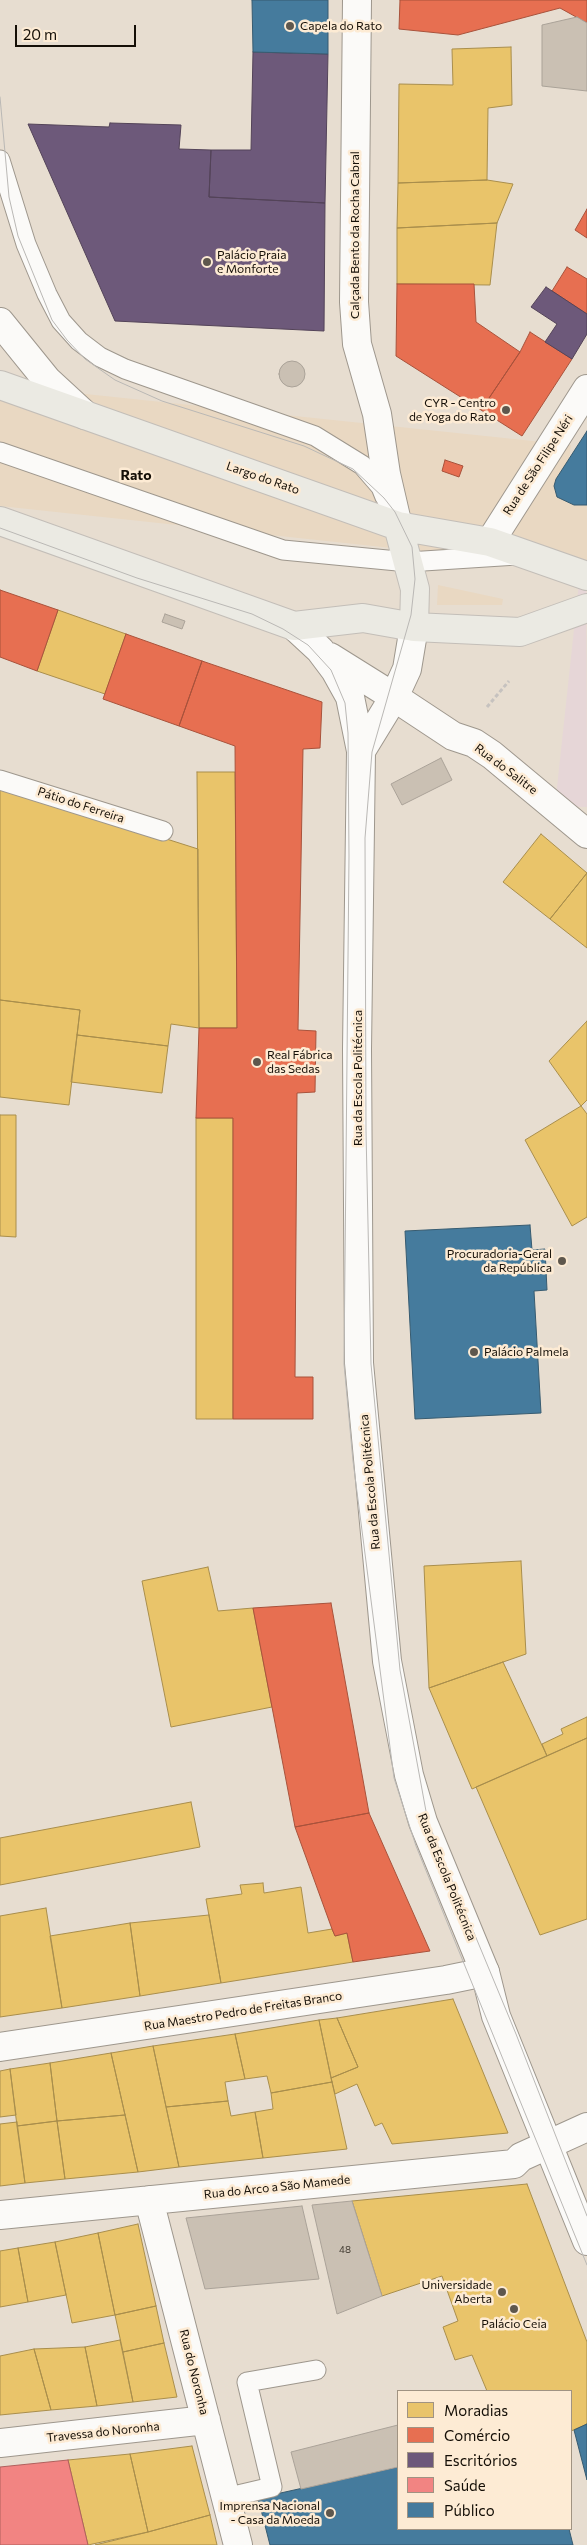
<!DOCTYPE html>
<html>
<head>
<meta charset="utf-8">
<style>
	body { margin:0 }
	#map { position:relative; width:587px; height:2545px; overflow:hidden; background:#e7ddd0; font-family:Commissioner,sans-serif }
	canvas { display:block }
	.legend { position:absolute; left:397px; top:2390px; width:175px; height:140px; box-sizing:border-box; background:#fdebd4; border:1px solid #a09382; margin:0; padding:6px 9px; list-style:none; font-size:15px; color:#150f07 }
	.legend li { display:flex; align-items:center; gap:10px; height:25px }
	.legend b { width:25px; border:1px solid #a09382 }
	.scale { position:absolute; left:15px; top:25px; width:121px; height:22px; box-sizing:border-box; border:2px solid #150f07; border-top:0; padding-left:6px; font-size:15px; line-height:18px; white-space:nowrap; color:#150f07; -webkit-text-stroke:4px #fdebd4; paint-order:stroke }
</style>
</head>
<body>
<div id="map">
<canvas width="587" height="2545"></canvas>
<ul class="legend">
<li><b style="height:14px;background:#e9c46a"></b>Moradias</li>
<li><b style="height:14px;background:#e76f51"></b>Comércio</li>
<li><b style="height:14px;background:#6d597a"></b>Escritórios</li>
<li><b style="height:14px;background:#f28482"></b>Saúde</li>
<li><b style="height:14px;background:#457b9d"></b>Público</li>
</ul>
<div class="scale">20 m</div>
</div>
<script>
const context = document.querySelector('canvas').getContext('2d');
context.lineJoin = 'round';
function fill(path, color) { context.fillStyle = color; context.fill(path, 'evenodd'); }
const poly = rows => new Path2D(rows.map(r => 'M' + r).join(''));
function trace(path, color, width, dash) { context.strokeStyle = color; context.lineWidth = width; context.lineCap = dash ? 'butt' : 'round'; context.setLineDash(dash || []); context.stroke(path); }
function drawText(font, color, halo, rows, align = 'center') {
  context.font = font + ' Commissioner,sans-serif'; context.lineWidth = 5; context.setLineDash([]); context.textBaseline = 'middle'; context.strokeStyle = halo; context.fillStyle = color; for (const [text, x, y, turn = 0] of rows) {
    context.save(); context.translate(x, y); context.rotate((+turn || 0) * Math.PI / 180); context.textAlign = isNaN(turn) ? turn : align; if (halo) context.strokeText(text, 0, 0); context.fillText(text, 0, 0); context.restore();
  }
}
fill(poly([
	[586,518,587,807,555,806]
]), '#e6d6d7');
fill(poly([
	[0,385,571,445,567,474,587,476,587,577,550,565,0,506],
	[438,585,503,599,502,605,437,605]
]), '#e9d8c2');
const homes = poly([
	[511,47,512,105,488,108,487,180,398,183,399,84,453,85,452,49,511,47],
	[487,180,513,184,497,223,397,228,398,183,487,180],
	[497,223,490,285,397,284,397,228,497,223],
	[58,610,126,634,105,694,37,671,58,610],
	[197,772,235,772,237,1028,199,1028,197,772],
	[0,786,198,849,199,1028,171,1024,168,1046,77,1035,80,1010,0,1000,0,786],
	[541,834,587,873,550,919,503,882,541,834],
	[587,873,587,948,550,919,587,873],
	[0,1000,80,1010,69,1105,0,1097,0,1000],
	[587,1021,587,1100,581,1106,549,1061,587,1021],
	[77,1035,168,1046,162,1093,71,1082,77,1035],
	[581,1106,587,1114,587,1217,572,1226,525,1140,581,1106],
	[0,1115,16,1115,16,1237,0,1236,0,1115],
	[196,1118,233,1118,233,1419,196,1419,196,1118],
	[521,1561,526,1654,429,1688,424,1566,521,1561],
	[208,1567,218,1611,253,1608,272,1707,171,1727,142,1581,208,1567],
	[503,1662,547,1756,472,1789,429,1688,503,1662],
	[587,1717,587,1738,547,1756,542,1744,563,1734,561,1729,587,1717],
	[587,1738,587,1919,540,1935,476,1787,587,1738],
	[191,1802,200,1847,0,1885,0,1838,191,1802],
	[263,1883,264,1893,301,1887,308,1933,332,1929,335,1936,347,1933,353,1962,221,1983,206,1899,242,1894,240,1885,263,1883],
	[46,1908,62,2008,0,2017,0,1916,46,1908],
	[209,1915,221,1983,140,1996,130,1923,209,1915],
	[130,1923,140,1996,62,2008,50,1936,130,1923],
	[453,1999,508,2133,392,2144,382,2123,375,2126,357,2084,335,2094,331,2078,358,2067,337,2018,453,1999],
	[337,2018,358,2067,331,2078,319,2020,337,2018],
	[319,2020,332,2082,271,2093,267,2076,245,2079,235,2034,319,2020],
	[235,2034,245,2079,225,2082,228,2101,166,2107,153,2046,235,2034],
	[153,2046,179,2167,138,2172,111,2053,153,2046],
	[111,2053,125,2115,57,2121,50,2063,111,2053],
	[50,2063,57,2121,17,2126,10,2069,50,2063],
	[10,2069,16,2115,0,2117,0,2071,10,2069],
	[332,2082,347,2149,263,2158,255,2112,273,2109,271,2093,332,2082],
	[228,2101,231,2116,255,2112,263,2158,179,2167,166,2107,228,2101],
	[125,2115,138,2172,65,2179,57,2121,125,2115],
	[57,2121,65,2179,25,2183,17,2126,57,2121],
	[17,2122,25,2183,0,2186,0,2124,17,2122],
	[527,2184,587,2342,587,2424,571,2431,571,2391,487,2391,472,2355,455,2360,443,2327,458,2321,442,2276,382,2296,352,2201,527,2184],
	[138,2224,156,2306,115,2315,98,2233,138,2224],
	[98,2233,115,2315,72,2323,55,2242,98,2233],
	[55,2242,66,2295,28,2302,18,2248,55,2242],
	[18,2248,28,2302,0,2307,0,2251,18,2248],
	[156,2306,164,2343,123,2352,115,2315,156,2306],
	[120,2340,133,2402,97,2406,85,2347,120,2340],
	[164,2343,177,2397,133,2402,123,2352,164,2343],
	[85,2347,97,2406,51,2410,34,2349,85,2347],
	[34,2349,51,2410,0,2415,0,2356,34,2349],
	[192,2446,210,2515,148,2532,130,2454,192,2446],
	[130,2454,148,2532,88,2545,68,2460,130,2454],
	[210,2515,217,2545,95,2545,148,2532,210,2515]
]);
fill(homes, '#e9c46a');
trace(homes, '#a98e4c', 1);
const shops = poly([
	[400,0,587,0,587,23,560,8,458,35,399,29,400,0],
	[587,209,587,238,575,230,587,209],
	[567,267,587,279,587,314,552,291,567,267],
	[397,284,474,284,476,322,520,352,481,410,396,356,397,284],
	[530,332,572,359,522,436,481,410,520,352,530,332],
	[445,460,463,466,459,477,442,471,445,460],
	[0,590,58,610,37,671,0,657,0,590],
	[126,634,202,661,179,726,103,699,126,634],
	[202,661,322,702,320,748,303,749,298,1030,316,1031,315,1092,297,1093,295,1377,313,1377,313,1419,233,1419,233,1118,196,1118,199,1028,237,1028,235,746,179,726,202,661],
	[331,1603,369,1813,295,1827,253,1608,331,1603],
	[369,1813,430,1951,353,1962,347,1933,335,1936,332,1929,295,1827,369,1813]
]);
fill(shops, '#e76f51');
trace(shops, '#a8523b', 1);
const offices = poly([
	[253,52,328,54,325,203,209,197,211,150,251,150,253,52],
	[110,123,181,125,179,149,211,150,209,197,325,203,324,331,115,321,28,124,109,127,110,123],
	[546,287,587,314,587,334,572,359,545,342,557,324,531,307,546,287]
]);
fill(offices, '#6d597a');
trace(offices, '#534358', 1);
const health = poly([
	[68,2460,88,2545,0,2545,0,2467,68,2460]
]);
fill(health, '#f28482');
trace(health, '#b0615d', 1);
const public = poly([
	[252,0,328,0,328,54,253,52,252,0],
	[587,431,587,505,574,505,557,497,554,486,556,479,587,431],
	[530,1225,532,1250,545,1249,547,1290,534,1291,541,1413,415,1419,405,1231,530,1225],
	[587,2424,587,2480,574,2430,587,2424],
	[398,2467,398,2529,569,2529,573,2545,270,2545,258,2498,398,2467]
]);
fill(public, '#457b9d');
trace(public, '#375b70', 1);
const building = poly([
	[577,17,587,23,587,91,542,86,542,25,577,17],
	'279 374a13 13 0 1 1 26 0a13 13 0 1 1-26 0Z',
	[165,614,185,621,182,629,162,622,165,614],
	[441,758,452,780,402,805,391,784,441,758],
	[352,2201,382,2296,337,2314,312,2205,352,2201],
	[302,2206,319,2279,205,2289,186,2218,302,2206],
	[398,2425,398,2467,301,2489,291,2452,398,2425]
]);
fill(building, '#cac0b3');
trace(building, '#aaa298', 1);
const lane = poly([
	[0,160,26,244,47,294,61,321,79,341,100,357,125,369,315,436,362,465,381,487,385,497],
	[0,452,283,550,408,562,517,555],
	[0,780,163,831],
	[225,2498,272,2487,247,2382,316,2370]
]);
const street = poly([
	[357,0,354,302,357,344,377,414,386,474,398,526],
	[490,542,587,389],
	[394,697,453,736,474,743,492,755,587,834],
	[0,2047,446,1980,485,1972],
	[149,2200,238,2545],
	[0,2215,514,2164,521,2157,587,2127],
	[0,2443,206,2420]
]);
const secondary = poly([
	[0,322,47,380,85,415],
	[294,626,320,650,335,670,350,697,361,751],
	[414,627,407,669,394,697,361,751,357,1049,359,1363,387,1661,409,1775,423,1822,485,1972,496,2016,587,2241],
	[330,657,394,697]
]);
const primary = poly([
	[0,385,398,526,490,542,587,576],
	[0,521,294,626,363,618,414,627,520,632,587,608],
	[398,526,415,589,414,627]
]);
trace(lane, '#9e978d', 21);
trace(street, '#9e978d', 30);
trace(secondary, '#9e978d', 30);
trace(primary, '#c3beb8', 30);
trace(poly([
	[487,707,509,681]
]), '#c6c2bf', 3, [4, 2.5]);
trace(lane, '#fbfaf8', 19);
trace(street, '#fbfaf8', 28);
trace(secondary, '#fbfaf8', 28);
trace(primary, '#ebeae3', 28);
trace(poly([
	[0,97,9,197,18,236,52,320,67,340,85,359,115,380,162,401,304,446,353,469,384,498,395,512,412,547,415,579,411,615,372,752,365,838,366,1131,371,1364,400,1670,428,1822,516,2034,587,2216],
	[0,528,137,578,252,614,283,629,308,645,331,670,345,703,348,733,349,856,344,1364,353,1461,394,1778,416,1846,587,2265]
]), '#bab8b5', 1);
for (const [x, y, r, color] of [
	[290,26,5,"#5e574d"],
	[207,262,5,"#5e574d"],
	[506,410,5,"#5e574d"],
	[257,1062,5,"#5e574d"],
	[562,1261,5,"#5e574d"],
	[474,1352,5,"#5e574d"],
	[502,2292,5,"#5e574d"],
	[514,2309,5,"#5e574d"],
	[330,2513,5,"#5e574d"]
]) { const dot = new Path2D(); dot.arc(x, y, r, 0, 2 * Math.PI); context.fillStyle = color; context.fill(dot); trace(dot, '#fdebd4', 2); }
drawText('10px', '#423b32', null, [
	["48",345,2250]
]);
drawText('12px', '#150f07', '#fdebd4', [
	["Capela do Rato",300,26],
	["Palácio Praia",217,255],
	["e Monforte",217,269],
	["CYR - Centro",496,403,"right"],
	["de Yoga do Rato",496,417,"right"],
	["Real Fábrica",267,1055],
	["das Sedas",267,1069],
	["Procuradoria-Geral",552,1254,"right"],
	["da República",552,1268,"right"],
	["Palácio Palmela",484,1352],
	["Universidade",492,2285,"right"],
	["Aberta",492,2299,"right"],
	["Palácio Ceia",514,2324,"center"],
	["Imprensa Nacional",320,2506,"right"],
	["- Casa da Moeda",320,2520,"right"]
], 'left');
drawText('12px', '#150f07', '#fdebd4', [
	["Calçada Bento da Rocha Cabral",355,235,-90],
	["Rua de São Filipe Néri",538,465,-57],
	["Largo do Rato",263,478,19],
	["Rua do Salitre",506,769,37],
	["Pátio do Ferreira",81,805,18],
	["Rua da Escola Politécnica",358,1078,-90],
	["Rua da Escola Politécnica",370,1482,-95],
	["Rua da Escola Politécnica",447,1877,68],
	["Rua Maestro Pedro de Freitas Branco",243,2011,-9],
	["Rua do Arco a São Mamede",277,2187,-6],
	["Rua do Noronha",194,2372,76],
	["Travessa do Noronha",103,2432,-6]
]);
drawText('bold 14px', '#150f07', '#fdebd4', [
	["Rato",136,475]
]);
</script>
</body>
</html>
